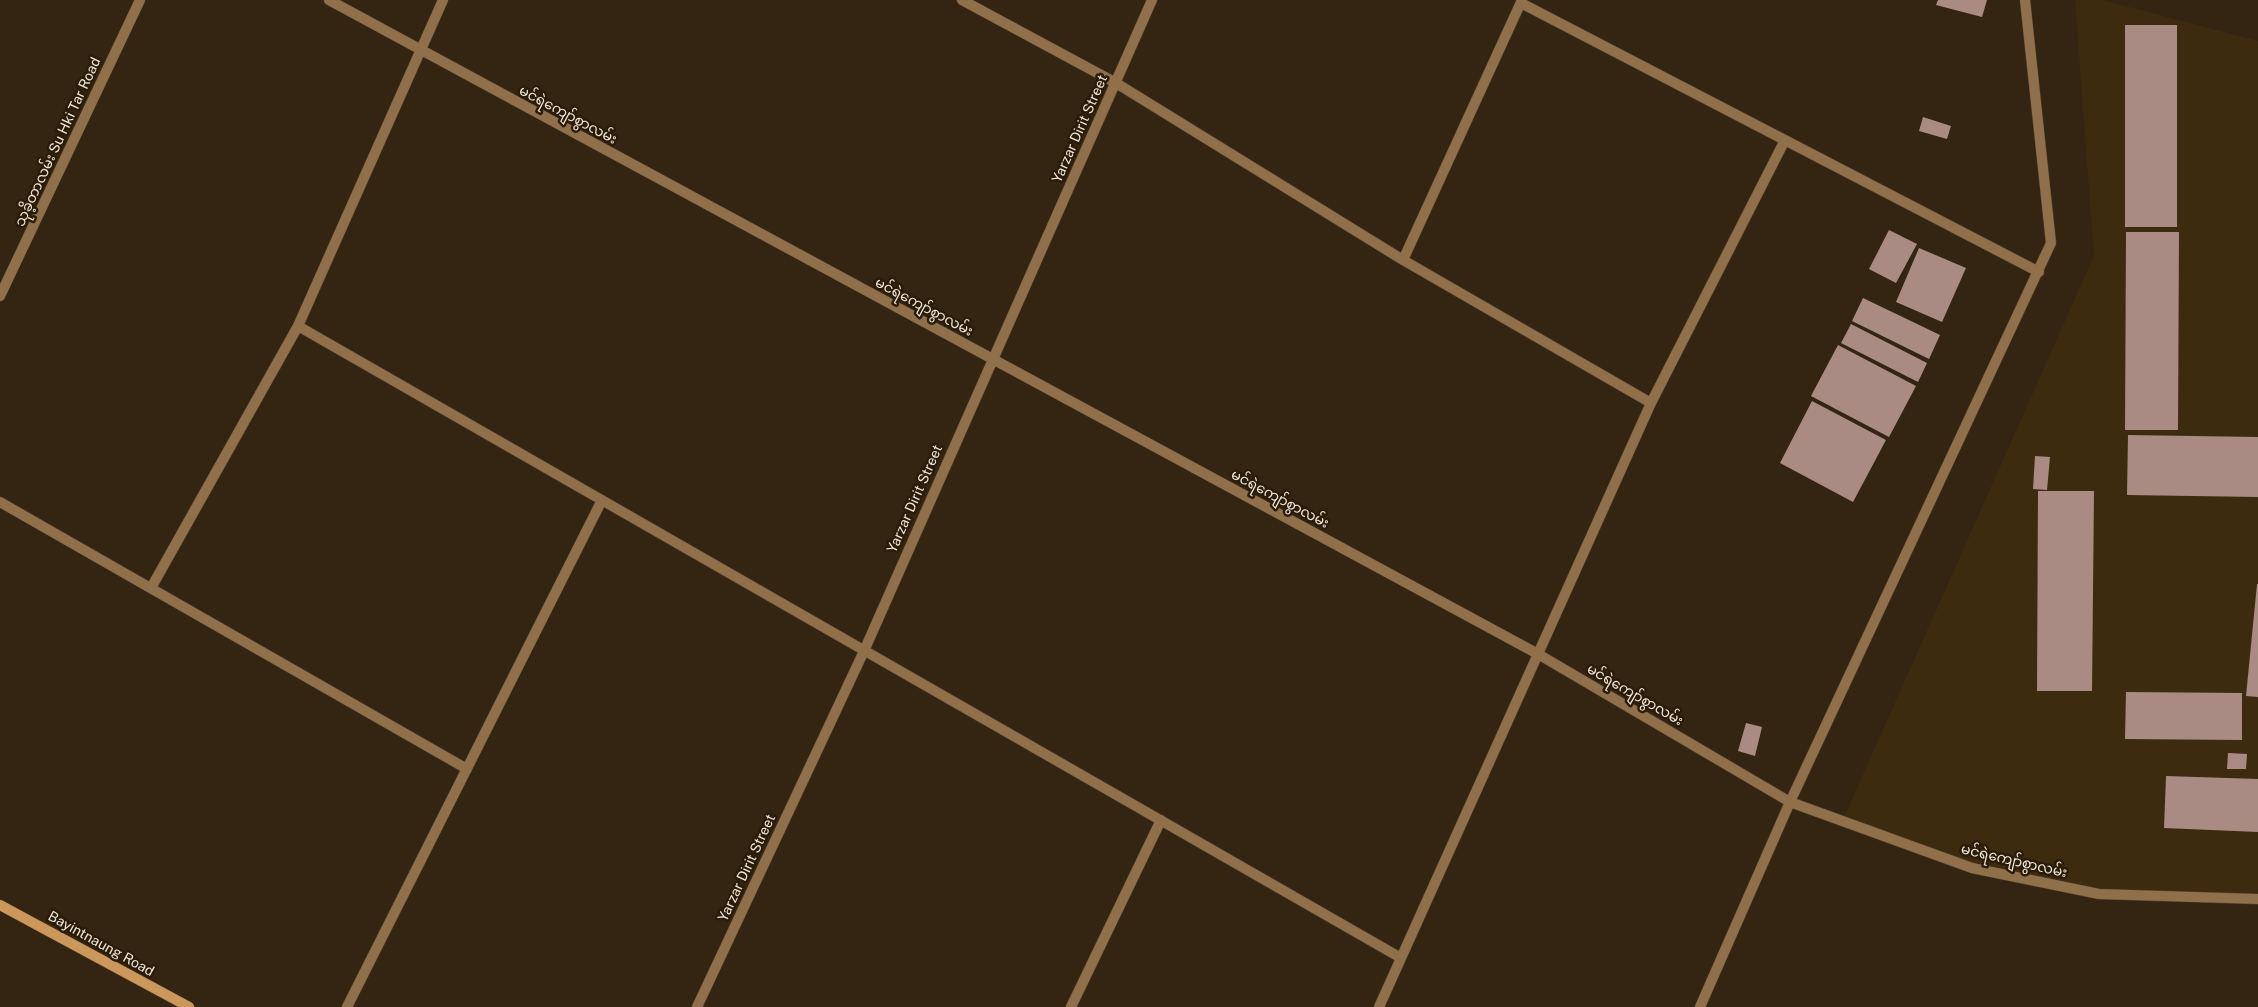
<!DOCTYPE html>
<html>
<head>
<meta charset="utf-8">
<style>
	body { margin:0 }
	canvas { display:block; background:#342512 }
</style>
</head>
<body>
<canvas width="2258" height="1007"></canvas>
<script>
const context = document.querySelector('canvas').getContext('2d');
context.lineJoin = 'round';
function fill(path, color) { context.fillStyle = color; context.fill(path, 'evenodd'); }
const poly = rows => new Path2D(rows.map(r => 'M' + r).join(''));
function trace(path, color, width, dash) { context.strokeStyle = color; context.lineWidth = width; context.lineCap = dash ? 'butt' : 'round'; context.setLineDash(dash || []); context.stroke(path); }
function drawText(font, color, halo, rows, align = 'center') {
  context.font = font + ' "Public Sans","Noto Sans Myanmar",sans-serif'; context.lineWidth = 5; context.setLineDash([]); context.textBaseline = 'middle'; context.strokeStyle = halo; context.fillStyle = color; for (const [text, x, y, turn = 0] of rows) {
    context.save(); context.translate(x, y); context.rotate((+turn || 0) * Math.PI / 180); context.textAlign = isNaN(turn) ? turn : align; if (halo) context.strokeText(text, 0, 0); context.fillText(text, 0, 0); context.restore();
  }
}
fill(poly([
	[2075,0,2102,0,2258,41,2258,897,2089,893,1964,861,1842,822,2094,256]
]), '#3d2b10');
fill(poly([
	[1938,0,1987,0,1982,17,1936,5],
	[2125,25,2177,25,2177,227,2125,227],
	[1923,117,1951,126,1947,139,1919,131],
	[1889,230,1917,244,1896,283,1869,269],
	[2126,232,2179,232,2178,430,2125,430],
	[1919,248,1966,268,1942,322,1896,302],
	[1863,298,1940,335,1929,359,1852,321],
	[1851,324,1927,363,1918,382,1841,343],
	[1838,345,1916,386,1889,437,1811,396],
	[1812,401,1886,440,1853,502,1780,463],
	[2128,435,2258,437,2258,497,2127,495],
	[2035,456,2050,457,2047,490,2033,489],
	[2038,491,2094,491,2092,691,2037,691],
	[2257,584,2258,584,2258,697,2246,696],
	[2126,692,2242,693,2242,740,2125,739],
	[1746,723,1762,727,1755,756,1738,751],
	[2228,753,2247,754,2246,769,2227,769],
	[2166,776,2258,779,2258,832,2164,828]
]), '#aa8b84');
const street = poly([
	[329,0,1538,654,1790,802,1972,868,2099,894,2258,899],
	[962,0,1116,83,1403,260,1651,403],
	[1521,3,2039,272],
	[1403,260,1522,0],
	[0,296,140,0],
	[298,326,1401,958],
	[0,502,467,769],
	[151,588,298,326,443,0],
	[347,1007,602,500],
	[697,1007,864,651,1152,0],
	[1071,1007,1161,820],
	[1379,1007,1651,403,1785,140],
	[1700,1007,1790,802,2051,243,2025,0]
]);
const secondary = poly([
	[0,905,189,1007]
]);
trace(street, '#4e402e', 11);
trace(secondary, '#4e402e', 11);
trace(street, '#906f4b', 10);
trace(secondary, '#cb975b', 10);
drawText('14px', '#f0e6da', '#2a1c08', [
	["မင်ရဲကျော်စွာလမ်း",568,115,28],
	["Yarzar Dirit Street",1080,129,-66],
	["သုခိ့တာလမ်း Su Hki Tar Road",58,142,-65],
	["မင်ရဲကျော်စွာလမ်း",924,307,28],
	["Yarzar Dirit Street",915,499,-66],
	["မင်ရဲကျော်စွာလမ်း",1280,499,28],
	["မင်ရဲကျော်စွာလမ်း",1635,695,30],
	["မင်ရဲကျော်စွာလမ်း",2014,861,13],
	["Yarzar Dirit Street",747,868,-65],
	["Bayintnaung Road",101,944,29]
]);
</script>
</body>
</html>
